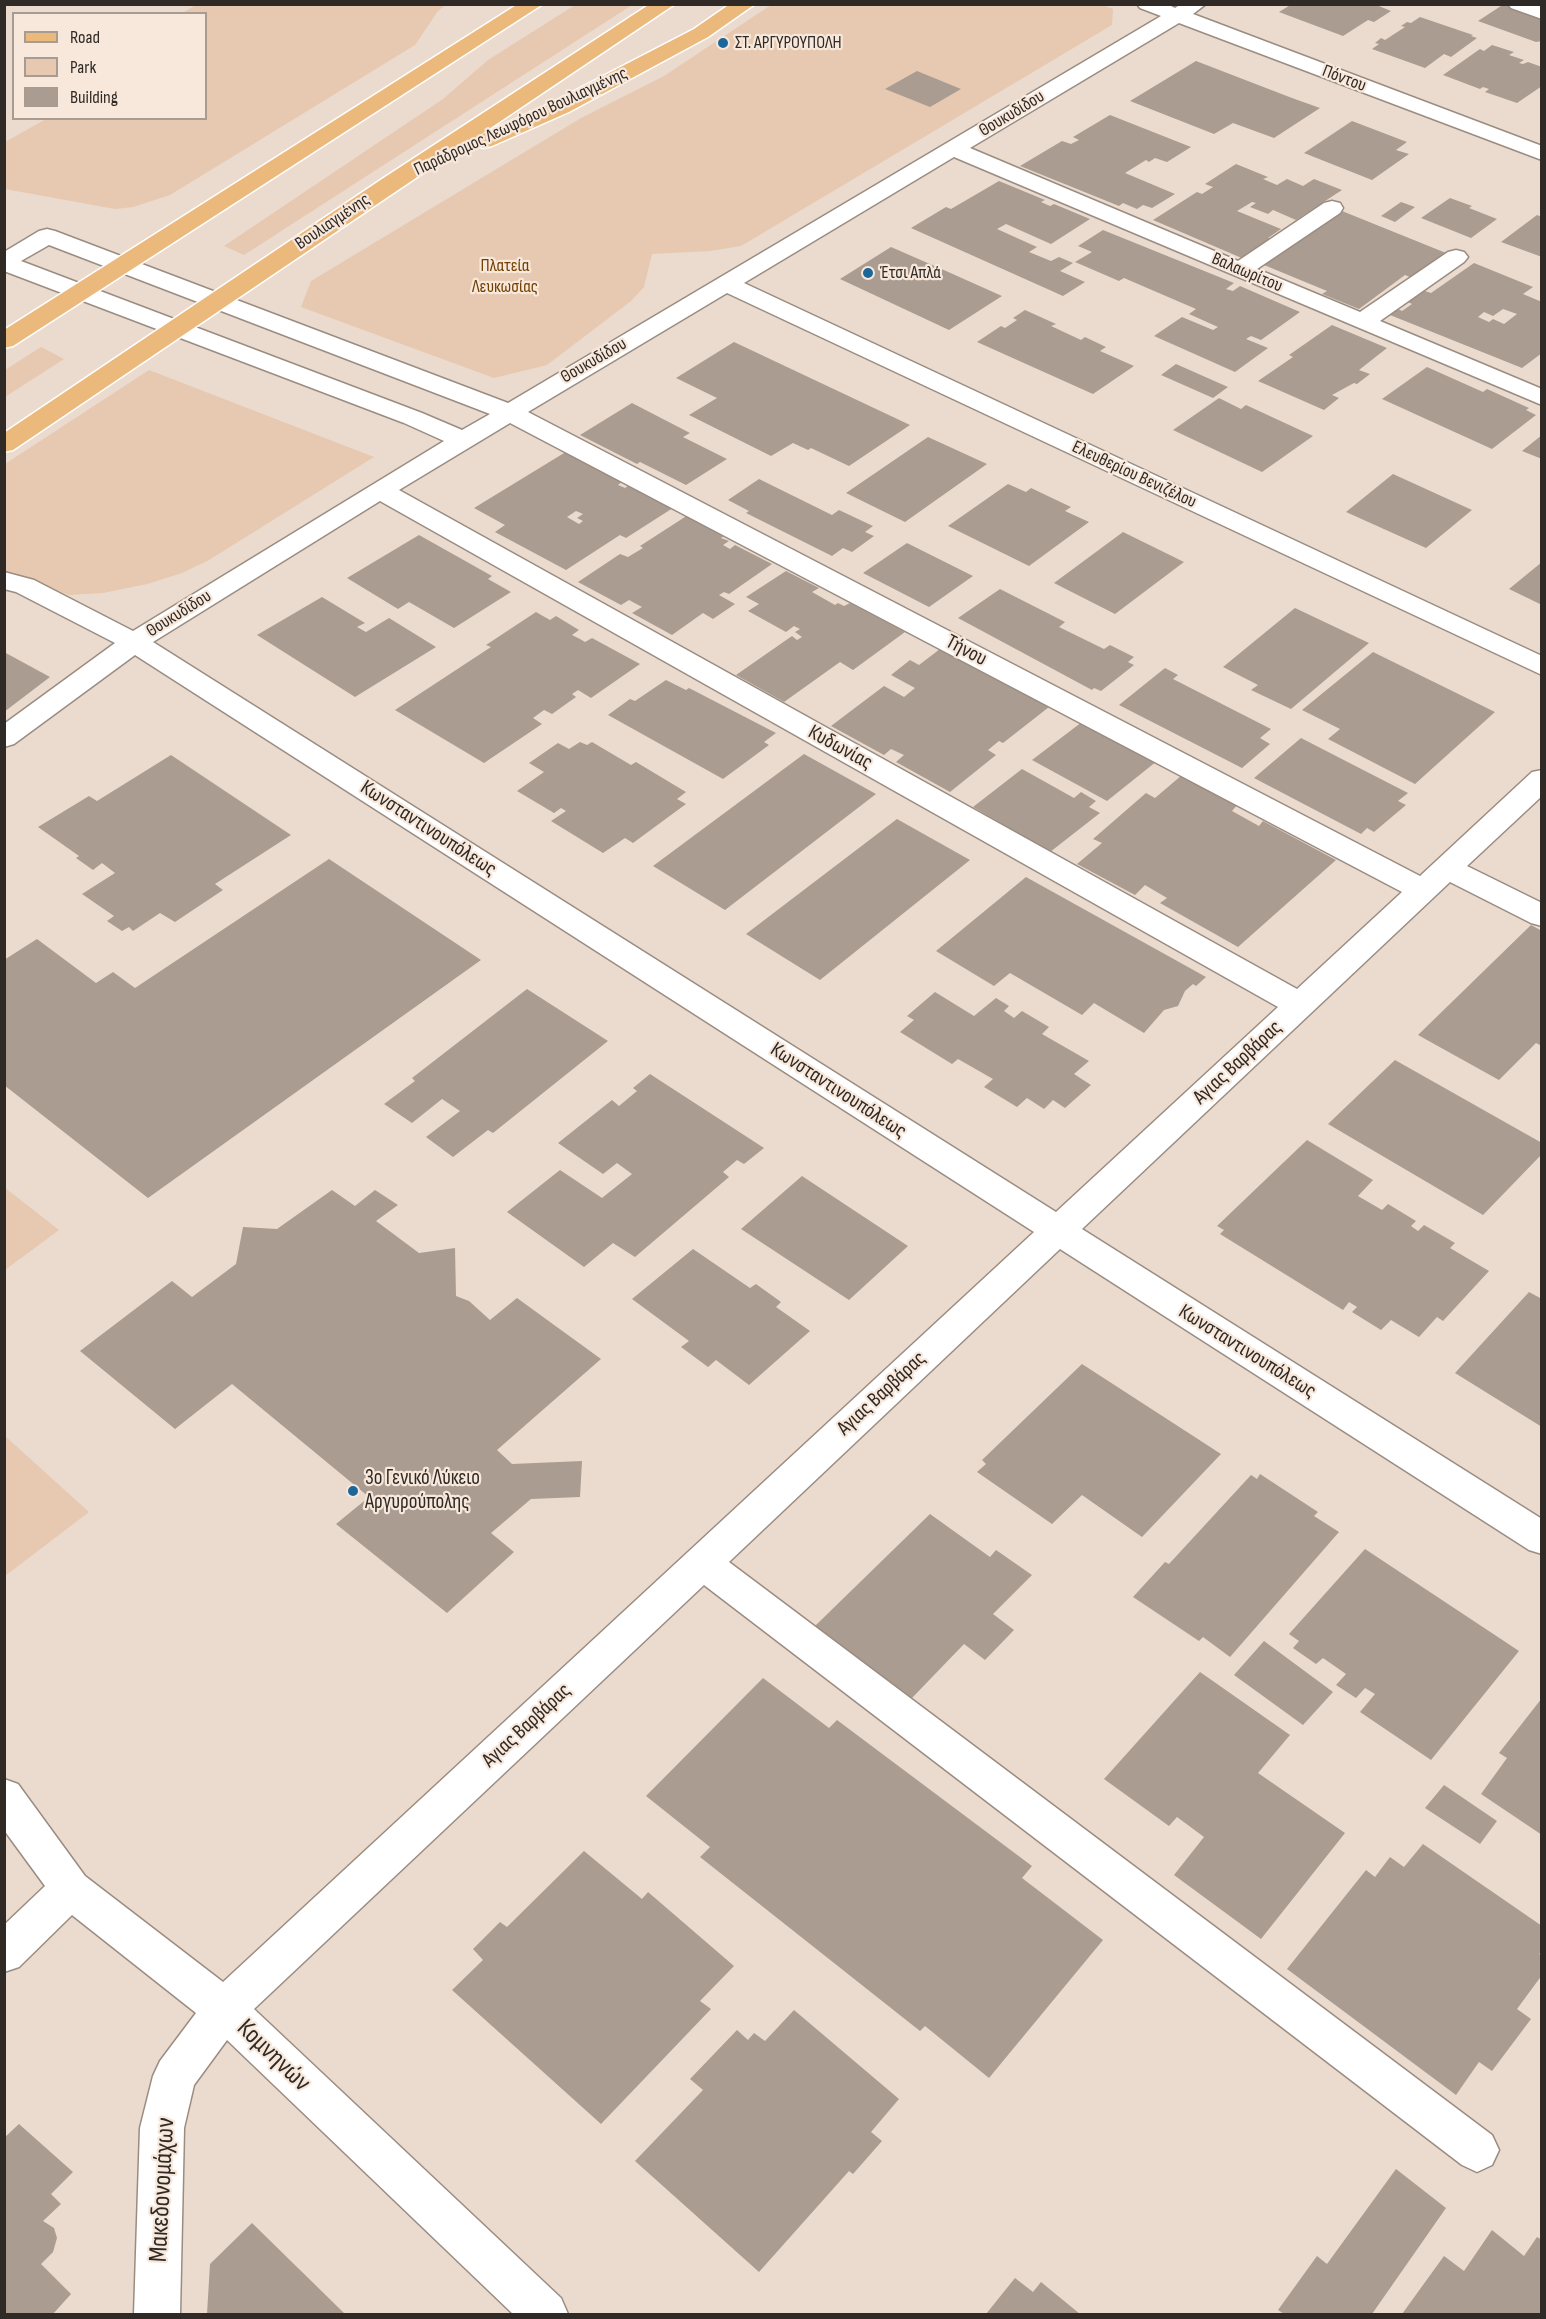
<!DOCTYPE html>
<html>
<head>
<meta charset="utf-8">
<style>
	body { margin:0 }
	#map { position:relative; width:1546px; height:2319px; overflow:hidden; background:#eadbce; font-family:"Sofia Sans Condensed",sans-serif }
	canvas { display:block }
	.frame { position:absolute; inset:0; border:6px solid #2f2a25; pointer-events:none }
	.legend { position:absolute; left:12px; top:12px; width:195px; height:108px; box-sizing:border-box; background:#f8e8db; border:2px solid #a89c92; margin:0; padding:8px 10px; list-style:none; font-size:18px; color:#2f2a25 }
	.legend li { display:flex; align-items:center; gap:12px; height:30px }
	.legend b { width:30px; border:2px solid #a89c92 }
</style>
</head>
<body>
<div id="map">
<canvas width="1546" height="2319"></canvas>
<div class="frame"></div>
<ul class="legend">
<li><b style="height:8px;background:#ecb97d"></b>Road</li>
<li><b style="height:16px;background:#e6c9b0"></b>Park</li>
<li><b style="height:16px;background:#aa9c90"></b>Building</li>
</ul>
</div>
<script>
const context = document.querySelector('canvas').getContext('2d');
context.lineJoin = 'round';
function fill(path, color) { context.fillStyle = color; context.fill(path, 'evenodd'); }
const poly = rows => new Path2D(rows.map(r => 'M' + r).join(''));
function trace(path, color, width, dash) { context.strokeStyle = color; context.lineWidth = width; context.lineCap = dash ? 'butt' : 'round'; context.setLineDash(dash || []); context.stroke(path); }
function drawText(font, color, halo, rows, align = 'center') {
  context.font = font + ' "Sofia Sans Condensed",sans-serif'; context.lineWidth = 4.5; context.setLineDash([]); context.textBaseline = 'middle'; context.strokeStyle = halo; context.fillStyle = color; for (const [text, x, y, turn = 0] of rows) {
    context.save(); context.translate(x, y); context.rotate((+turn || 0) * Math.PI / 180); context.textAlign = isNaN(turn) ? turn : align; if (halo) context.strokeText(text, 0, 0); context.fillText(text, 0, 0); context.restore();
  }
}
fill(poly([
	[1100,4,1113,9,1112,25,741,246,710,251,652,254,644,287,631,301,547,365,494,378,301,307,311,281,581,118,664,76,771,5],
	[196,5,446,5,438,11,415,45,170,195,133,207,115,209,5,189,5,142,46,119,206,118,206,14,182,13],
	[575,5,632,5,244,255,224,246,443,99,488,60],
	[41,347,64,359,5,397,5,370],
	[149,370,374,457,209,560,182,573,147,584,103,593,69,595,5,573,5,464],
	[4,1187,59,1230,5,1270,4,1270],
	[5,1436,89,1512,5,1576]
]), '#e6c9b0');
fill(poly([
	[1292,4,1374,4,1391,11,1374,22,1368,20,1343,36,1279,12],
	[1504,4,1542,18,1542,41,1536,42,1478,21],
	[1420,17,1473,35,1471,36,1477,38,1451,57,1444,54,1425,68,1372,49,1379,44,1375,43,1381,38,1385,40,1405,27,1401,26,1407,22,1411,23],
	[1492,45,1514,52,1509,55,1524,60,1519,63,1523,64,1528,62,1542,67,1542,86,1517,103,1485,92,1489,89,1483,87,1480,89,1443,75,1480,49,1484,51],
	[1196,61,1292,98,1320,108,1274,138,1233,123,1214,134,1130,101],
	[917,71,961,89,930,107,885,89],
	[1110,115,1191,147,1167,162,1155,158,1149,162,1146,160,1125,173,1175,194,1152,208,1143,205,1137,209,1123,203,1119,206,1020,166,1062,141,1071,144,1079,140,1073,137],
	[1352,121,1407,142,1396,150,1409,154,1372,180,1304,153],
	[1236,164,1268,177,1263,179,1277,185,1287,179,1303,186,1314,179,1342,190,1296,220,1273,210,1268,214,1250,207,1256,203,1252,202,1237,211,1281,229,1268,238,1273,240,1244,259,1153,220,1197,192,1202,194,1213,187,1205,184],
	[999,181,1045,200,1041,202,1050,206,1054,204,1090,219,1051,244,1006,224,997,229,1037,247,1029,252,1051,261,1059,257,1073,263,1060,271,1085,282,1063,296,911,228,946,207,951,209],
	[1450,198,1472,206,1469,208,1497,219,1471,238,1421,218],
	[1401,202,1415,207,1395,222,1381,216],
	[1342,211,1446,253,1412,278,1405,275,1359,309,1322,294,1327,291,1264,265],
	[1537,215,1542,217,1542,257,1501,242],
	[1103,230,1234,283,1226,289,1233,291,1240,286,1300,312,1261,340,1251,336,1246,339,1268,348,1235,372,1154,336,1182,317,1213,330,1218,327,1189,314,1196,309,1124,278,1119,281,1075,262,1092,252,1078,246],
	[891,247,946,271,1002,296,949,330,840,279],
	[1474,263,1533,287,1523,294,1542,302,1542,353,1522,368,1390,315,1398,309,1402,311,1412,304,1406,301,1422,290,1431,293],
	[1503,309,1517,314,1504,324,1493,319,1489,322,1478,317,1484,312,1493,316],
	[1025,310,1056,324,1051,326,1081,340,1085,337,1106,347,1100,351,1134,366,1093,394,977,342,1001,326,1005,328,1017,320,1013,318],
	[1332,325,1387,348,1359,370,1370,374,1357,384,1354,383,1332,395,1339,398,1324,410,1258,381,1293,357,1289,355],
	[734,342,910,425,849,466,811,448,808,450,793,443,771,456,689,415,717,398,676,378],
	[1176,364,1228,387,1213,398,1161,375],
	[1427,367,1483,392,1487,389,1529,408,1526,410,1536,415,1492,449,1382,399],
	[1219,398,1241,409,1246,405,1313,436,1262,472,1173,430],
	[632,403,690,433,683,437,727,459,686,485,640,462,637,464,580,435],
	[1542,435,1542,459,1522,451],
	[928,437,987,464,905,522,846,493],
	[569,450,625,479,618,485,625,488,632,483,676,506,626,538,620,535,566,570,495,532,505,525,474,508],
	[576,511,583,514,577,518,583,521,579,524,567,517],
	[1393,474,1472,510,1426,548,1346,512],
	[759,479,832,515,839,510,873,526,865,532,874,536,852,552,843,548,832,556,746,513,749,511,728,500],
	[1008,484,1026,492,1031,488,1071,507,1065,511,1089,522,1029,566,948,526],
	[688,515,726,535,721,538,729,541,723,545,730,549,735,545,772,564,729,594,724,592,719,595,735,604,713,619,703,613,672,635,632,613,642,607,629,600,621,605,578,582,620,554,628,557,643,548,640,546],
	[1123,532,1184,562,1115,614,1054,583],
	[419,535,492,576,488,579,511,592,454,628,409,602,398,609,347,578],
	[907,543,973,576,929,607,863,573],
	[1542,562,1542,605,1509,589],
	[786,571,819,588,812,592,835,605,838,603,844,606,850,603,905,632,853,670,840,662,784,702,736,675,792,636,797,640,802,637,795,632,800,629,794,626,786,632,748,611,759,604,746,597],
	[1000,589,1065,622,1059,627,1104,649,1110,645,1134,657,1128,662,1134,665,1101,691,1094,688,1092,690,958,618],
	[322,597,365,623,357,627,366,632,389,618,436,647,355,697,257,635],
	[1295,608,1369,643,1291,709,1251,690,1258,685,1223,667],
	[536,612,550,620,556,616,579,630,572,635,580,639,585,642,592,638,640,664,591,698,578,690,572,694,576,697,552,714,544,710,533,718,542,724,484,763,395,710,491,647,486,645],
	[940,649,1049,707,1003,743,999,741,988,750,996,755,950,792,896,762,904,755,891,749,884,755,831,726,884,686,904,697,915,688,891,675,910,660,919,665],
	[4,652,50,677,4,712],
	[1373,652,1495,712,1415,784,1328,739,1340,729,1302,710],
	[1165,668,1178,675,1173,679,1271,729,1260,738,1270,744,1242,768,1119,705],
	[666,680,686,690,689,688,776,733,764,742,769,745,723,779,608,715,630,699,635,701],
	[1082,722,1157,761,1107,801,1032,760],
	[1301,738,1408,793,1398,801,1406,805,1374,832,1367,828,1361,834,1254,778],
	[580,742,587,745,592,742,631,765,636,762,686,792,677,799,686,804,633,843,625,838,603,853,551,821,566,811,561,808,554,813,517,791,544,772,529,763,558,743,569,749],
	[804,754,876,794,725,910,653,866],
	[171,755,291,835,215,884,223,890,175,922,160,913,133,931,129,927,122,931,107,921,114,916,82,894,115,873,102,863,93,870,76,858,79,856,38,827,89,796,97,801],
	[1022,769,1074,798,1081,792,1096,801,1089,807,1100,813,1050,852,973,807],
	[1182,775,1238,804,1232,811,1259,826,1263,821,1336,860,1238,947,1160,903,1167,898,1145,885,1135,895,1077,864,1102,843,1093,839,1146,793,1155,798],
	[897,819,970,860,820,980,746,934],
	[329,859,481,960,148,1198,4,1085,4,960,37,939,96,983,113,972,135,988],
	[1026,877,1206,977,1196,986,1193,984,1185,991,1178,1006,1164,1010,1144,1033,1094,1003,1082,1015,1010,973,994,986,936,951],
	[1531,925,1542,931,1542,1046,1536,1043,1499,1080,1418,1035],
	[527,989,608,1041,493,1133,488,1130,453,1157,426,1137,460,1111,442,1099,412,1123,384,1104,415,1081,412,1078],
	[935,992,974,1016,996,998,1009,1006,1004,1011,1014,1018,1022,1011,1049,1027,1042,1034,1089,1061,1074,1074,1091,1085,1065,1108,1053,1100,1044,1109,1027,1098,1017,1107,984,1087,993,1079,958,1059,952,1064,900,1032,914,1020,907,1016],
	[1395,1060,1542,1143,1542,1154,1483,1215,1328,1124],
	[650,1074,764,1148,744,1164,737,1160,723,1172,729,1177,635,1257,613,1243,584,1267,507,1212,560,1170,602,1198,632,1174,617,1163,603,1174,558,1143,612,1100,619,1106,637,1091,633,1088],
	[1307,1140,1373,1180,1358,1196,1382,1210,1388,1204,1416,1221,1411,1226,1418,1231,1424,1225,1455,1243,1450,1248,1489,1271,1443,1321,1437,1317,1419,1337,1391,1320,1381,1330,1352,1312,1357,1307,1349,1302,1343,1310,1220,1234,1224,1230,1217,1226],
	[802,1176,908,1246,849,1300,741,1229],
	[332,1190,355,1206,375,1190,398,1205,376,1221,419,1253,455,1248,456,1296,469,1301,490,1320,517,1298,601,1359,497,1450,512,1464,582,1461,580,1497,531,1499,491,1533,514,1552,447,1613,336,1524,369,1497,232,1384,175,1429,80,1351,172,1281,192,1297,236,1264,243,1227,277,1229],
	[693,1249,750,1288,756,1284,781,1302,776,1307,810,1331,749,1385,716,1360,708,1367,681,1347,689,1341,632,1299],
	[1529,1292,1542,1299,1542,1427,1455,1373],
	[1082,1364,1221,1454,1142,1537,1082,1495,1052,1524,977,1472,986,1464,982,1460],
	[1260,1474,1318,1512,1314,1516,1339,1532,1230,1657,1203,1637,1199,1641,1133,1597,1165,1562,1169,1564,1251,1475,1257,1479],
	[930,1514,990,1557,996,1550,1032,1575,993,1614,1014,1630,985,1660,964,1644,912,1698,901,1690,898,1694,862,1667,866,1664,815,1626],
	[1365,1549,1519,1651,1431,1760,1360,1712,1375,1694,1365,1688,1356,1698,1336,1685,1346,1674,1323,1658,1316,1664,1293,1648,1299,1641,1289,1634],
	[1264,1641,1333,1692,1303,1725,1234,1675],
	[1200,1672,1290,1735,1258,1773,1345,1833,1261,1939,1174,1875,1204,1837,1177,1817,1169,1826,1104,1779],
	[763,1678,829,1728,837,1720,1032,1866,1022,1878,1103,1940,989,2078,925,2026,920,2031,700,1857,710,1847,646,1796],
	[1542,1698,1542,1835,1481,1794,1507,1758,1499,1753],
	[1444,1785,1497,1821,1480,1844,1425,1808],
	[1423,1844,1542,1926,1542,1951,1539,1954,1542,1956,1542,1975,1517,2009,1531,2019,1492,2071,1479,2062,1456,2095,1287,1969,1366,1870,1375,1877,1390,1857,1404,1867],
	[584,1851,642,1899,648,1892,734,1966,700,2001,711,2009,601,2124,452,1990,483,1960,473,1949,500,1922,507,1927],
	[794,2010,899,2099,871,2132,882,2141,853,2174,849,2171,759,2272,635,2161,703,2090,690,2079,737,2030,748,2040,754,2033,765,2041],
	[19,2124,73,2172,51,2194,61,2204,43,2221,54,2228,57,2238,53,2252,41,2264,71,2294,53,2314,4,2314,4,2138],
	[1396,2169,1446,2208,1372,2314,1284,2314,1278,2310,1317,2256,1327,2264],
	[252,2223,345,2314,207,2314,210,2264],
	[1492,2230,1524,2256,1537,2237,1542,2240,1542,2314,1402,2314,1444,2256,1464,2271],
	[1015,2278,1033,2292,1041,2282,1080,2314,986,2314]
]), '#aa9c90');
const minor = poly([
	[1137,4,1167,4,1175,8,1181,4,1206,4,1193,14,1542,146,1542,160,1179,23,970,148,1238,261,1324,203,1332,201,1340,203,1343,208,1340,213,1257,269,1360,312,1448,252,1456,250,1464,252,1468,257,1464,262,1380,321,1542,389,1542,405,954,157,744,283,1542,656,1542,675,727,293,528,412,1420,876,1532,772,1542,770,1542,796,1467,866,1542,903,1542,926,1531,923,1450,882,1082,1229,1542,1519,1542,1554,1529,1550,1060,1249,729,1562,1492,2135,1499,2150,1492,2165,1477,2172,1462,2165,704,1585,254,2009,561,2298,568,2314,513,2314,227,2040,194,2085,184,2128,180,2314,134,2314,140,2128,153,2076,160,2061,196,2013,72,1915,19,1967,4,1972,4,1925,45,1886,4,1830,4,1779,18,1784,85,1876,223,1982,1034,1232,135,655,14,744,4,747,4,724,115,643,16,592,4,589,4,572,34,580,133,631,444,441,404,423,4,271,4,252,39,231,47,229,55,231,508,403,1161,16,1140,8,1137,4],
	[49,245,490,414,462,430,422,413,21,261,49,245],
	[510,423,1402,892,1297,989,399,490,510,423],
	[380,501,1278,1007,1056,1212,153,642,380,501],
	[1508,4,1542,6,1542,19,1511,8,1508,4]
]);
const major = poly([
	[518,4,543,4,13,346,4,348,4,330,518,4],
	[650,4,675,4,480,135,553,102,694,29,730,4,755,4,708,37,569,112,492,146,484,148,476,146,473,141,475,138,13,450,4,452,4,433,382,179,650,4]
]);
trace(minor, '#9a8c80', 3);
trace(major, '#fff', 3);
fill(minor, '#fff');
fill(major, '#ecb97d');
for (const [x, y, r, color] of [
	[723,43,6,"#1b679a"],
	[868,273,6,"#1b679a"],
	[353,1491,6,"#1b679a"]
]) { const dot = new Path2D(); dot.arc(x, y, r, 0, 2 * Math.PI); context.fillStyle = color; context.fill(dot); trace(dot, '#f8e8db', 2); }
drawText('18px', '#2f2a25', '#f8e8db', [
	["ΣΤ. ΑΡΓΥΡΟΥΠΟΛΗ",735,43],
	["Έτσι Απλά",880,273]
], 'left');
drawText('18px', '#2f2a25', '#f8e8db', [
	["Πόντου",1344,79,21],
	["Θουκυδίδου",1012,114,-31],
	["Παράδρομος Λεωφόρου Βουλιαγμένης",521,122,-25],
	["Βουλιαγμένης",333,222,-34],
	["Βαλαωρίτου",1247,273,23],
	["Θουκυδίδου",594,361,-30],
	["Ελευθερίου Βενιζέλου",1134,475,25],
	["Θουκυδίδου",179,614,-32]
]);
drawText('18px', '#723f00', '#f8e8db', [
	["Πλατεία",505,266],
	["Λευκωσίας",505,287]
]);
drawText('21px', '#2f2a25', '#f8e8db', [
	["Τήνου",966,651,28],
	["Κυδωνίας",840,748,29],
	["Κωνσταντινουπόλεως",428,829,33],
	["Αγιας Βαρβάρας",1238,1063,-43],
	["Κωνσταντινουπόλεως",838,1091,33],
	["Κωνσταντινουπόλεως",1247,1352,32],
	["Αγιας Βαρβάρας",882,1394,-43],
	["Αγιας Βαρβάρας",527,1726,-43]
]);
drawText('21px', '#2f2a25', '#f8e8db', [
	["3ο Γενικό Λύκειο",365,1479],
	["Αργυρούπολης",365,1503]
], 'left');
drawText('26px', '#2f2a25', '#f8e8db', [
	["Κομνηνών",273,2056,44],
	["Μακεδονομάχων",163,2190,-87]
]);
</script>
</body>
</html>
